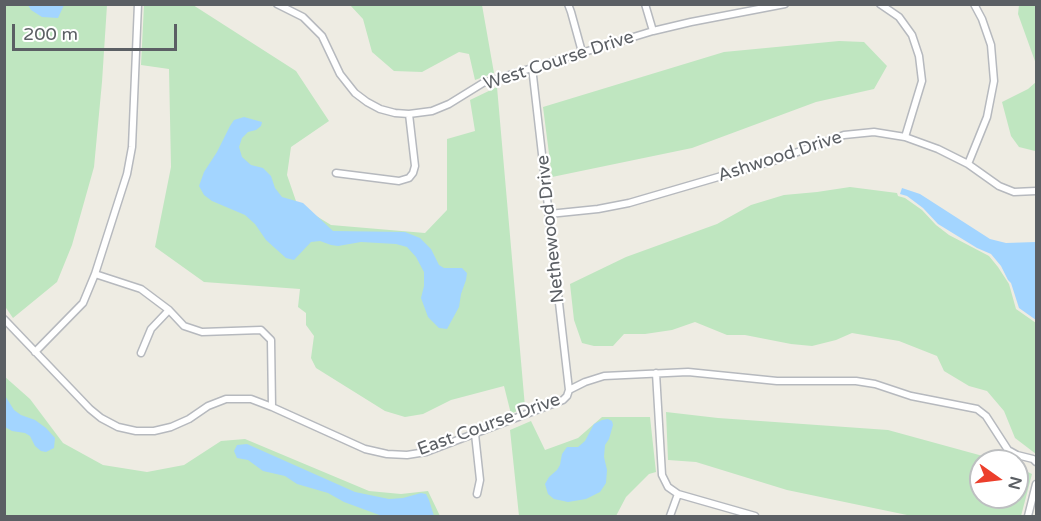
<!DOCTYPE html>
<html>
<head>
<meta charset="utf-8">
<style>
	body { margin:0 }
	#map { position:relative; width:1041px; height:521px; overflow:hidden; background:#eeece3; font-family:"Varela Round",sans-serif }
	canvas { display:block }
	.frame { position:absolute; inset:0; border:6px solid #5b5f64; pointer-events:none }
	.north { position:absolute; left:969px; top:449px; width:60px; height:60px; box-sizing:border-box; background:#fff; border:2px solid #bdbfc1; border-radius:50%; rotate:104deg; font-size:16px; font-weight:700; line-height:24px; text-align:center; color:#5b5f64 }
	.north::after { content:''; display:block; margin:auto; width:21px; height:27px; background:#ec3f2c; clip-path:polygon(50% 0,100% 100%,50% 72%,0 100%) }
	.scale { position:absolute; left:12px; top:24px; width:165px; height:27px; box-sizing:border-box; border:3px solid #5b5f64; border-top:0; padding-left:8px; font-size:18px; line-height:21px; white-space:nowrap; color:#5b5f64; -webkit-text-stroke:4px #fff; paint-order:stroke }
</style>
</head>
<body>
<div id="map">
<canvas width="1041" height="521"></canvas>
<div class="frame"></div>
<div class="north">N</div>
<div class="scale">200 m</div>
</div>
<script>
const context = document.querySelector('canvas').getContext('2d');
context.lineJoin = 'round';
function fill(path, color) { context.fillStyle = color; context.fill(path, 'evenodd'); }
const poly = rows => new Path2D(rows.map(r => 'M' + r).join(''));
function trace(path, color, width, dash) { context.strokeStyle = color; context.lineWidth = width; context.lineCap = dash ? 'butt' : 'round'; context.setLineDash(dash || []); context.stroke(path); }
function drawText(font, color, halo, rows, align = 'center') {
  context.font = font + ' "Varela Round",sans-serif'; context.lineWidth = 4.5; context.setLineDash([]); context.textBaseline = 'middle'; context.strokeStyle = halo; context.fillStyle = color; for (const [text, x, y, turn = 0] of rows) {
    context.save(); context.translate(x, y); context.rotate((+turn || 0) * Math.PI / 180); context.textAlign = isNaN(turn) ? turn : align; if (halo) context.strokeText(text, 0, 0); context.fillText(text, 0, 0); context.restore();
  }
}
fill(poly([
	[4,5,107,5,102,82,94,167,72,245,57,282,13,318,4,305],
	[144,5,193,5,296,71,329,121,291,147,287,175,297,204,331,225,425,233,447,210,447,139,475,131,470,100,497,87,525,407,511,414,504,386,451,400,423,414,405,417,385,411,316,368,311,358,314,336,306,325,306,313,298,307,300,289,204,282,155,247,171,167,169,69,141,65],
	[350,5,482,5,494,73,475,80,469,54,459,52,422,72,394,71,372,52,363,19],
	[1019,5,1036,5,1036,64,1018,14],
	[839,41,864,42,887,66,874,89,816,102,692,148,552,177,543,107,724,52],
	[1036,82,1036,149,1035,151,1019,147,1011,136,1002,102,1028,89],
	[850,187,897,193,898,196,905,198,922,210,936,225,949,235,989,256,998,267,1009,284,1016,309,1036,323,1036,454,1015,438,1004,411,987,391,969,386,944,371,937,356,899,341,852,333,836,340,812,346,791,344,745,335,727,335,695,322,672,330,645,334,624,334,613,346,594,346,582,343,574,320,570,284,626,257,717,224,751,205,784,195,817,192],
	[4,376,30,399,63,443,103,465,147,472,184,465,221,441,245,439,369,491,401,494,428,491,440,516,5,516],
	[666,412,718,418,888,430,1001,461,981,461,981,497,1017,497,1017,467,1032,474,1021,516,919,516,907,515,787,490,696,462,668,460],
	[602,417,650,417,656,472,649,474,626,497,616,516,519,516,510,430,531,421,545,450,578,438]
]), '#bfe6c0');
fill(poly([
	[28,5,64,5,58,18,42,17,31,10],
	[244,117,262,122,261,126,256,130,248,132,242,138,239,147,242,157,251,165,263,168,271,176,275,188,282,197,303,203,333,231,405,232,420,238,431,249,439,265,444,268,462,268,467,273,466,280,461,294,459,307,447,329,439,328,428,317,421,298,424,286,424,272,416,257,407,247,396,244,361,242,338,246,331,245,320,241,311,242,294,260,286,258,266,240,255,224,245,215,212,201,204,195,199,186,204,172,217,152,230,126,234,120],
	[902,188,920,194,990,239,1006,243,1036,242,1036,320,1019,308,1011,283,1008,280,1001,266,991,254,977,248,938,224,923,208,907,196,900,194],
	[4,394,14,410,21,415,35,420,46,428,55,438,54,448,46,452,41,451,35,446,30,436,25,433,12,431,5,427],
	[608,419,612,421,613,425,609,439,605,445,604,457,607,470,606,483,600,492,586,499,568,502,554,499,548,494,545,484,549,477,557,470,560,465,562,454,567,447,578,447,585,441,594,424,602,420],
	[247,444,355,492,389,499,403,498,421,493,426,494,429,500,434,516,382,516,344,502,328,493,297,484,285,476,263,471,248,460,237,458,234,451,237,445]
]), '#a3d5ff');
const street = poly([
	[277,4,303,17,322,36,340,74,355,93,367,102,380,109,395,113,409,114,432,111,449,104,483,83,653,31,691,22,785,4],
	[568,4,571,12,582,52],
	[645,4,653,31],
	[880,4,899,17,912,35,919,56,922,81,905,137],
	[532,67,569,390],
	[968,164,987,117,994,81,991,45,982,19,974,4],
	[336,173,399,181,409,178,413,173,415,166,409,114],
	[549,214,598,209,629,203,773,161,844,135,874,132,905,137,938,149,968,164,999,186,1014,192,1036,191],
	[95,274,141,289,169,310,184,326,202,332,261,330,271,340,272,407],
	[4,319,90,409,101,418,118,427,136,431,154,431,171,427,189,419,208,406,226,399,251,399,272,407,365,449,387,454,407,455,426,452,563,400,567,396,569,390,585,382,604,376,688,372,777,381,856,381,875,384,911,396,977,409,986,416,1008,450,1017,455,1033,459,1036,462],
	[35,352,83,303,95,274,127,174,132,147,138,4],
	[141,353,151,329,169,310],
	[656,373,662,475,668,487,678,494,755,516],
	[475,434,480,480,477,494],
	[670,516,678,494],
	[1028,516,1036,484]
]);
trace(street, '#b6b9be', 9);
trace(street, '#fff', 6);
drawText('18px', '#5b5f64', '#fff', [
	["West Course Drive",559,61,-18],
	["Ashwood Drive",780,157,-18],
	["Nethewood Drive",551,229,-96],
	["East Course Drive",489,425,-20]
]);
</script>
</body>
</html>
